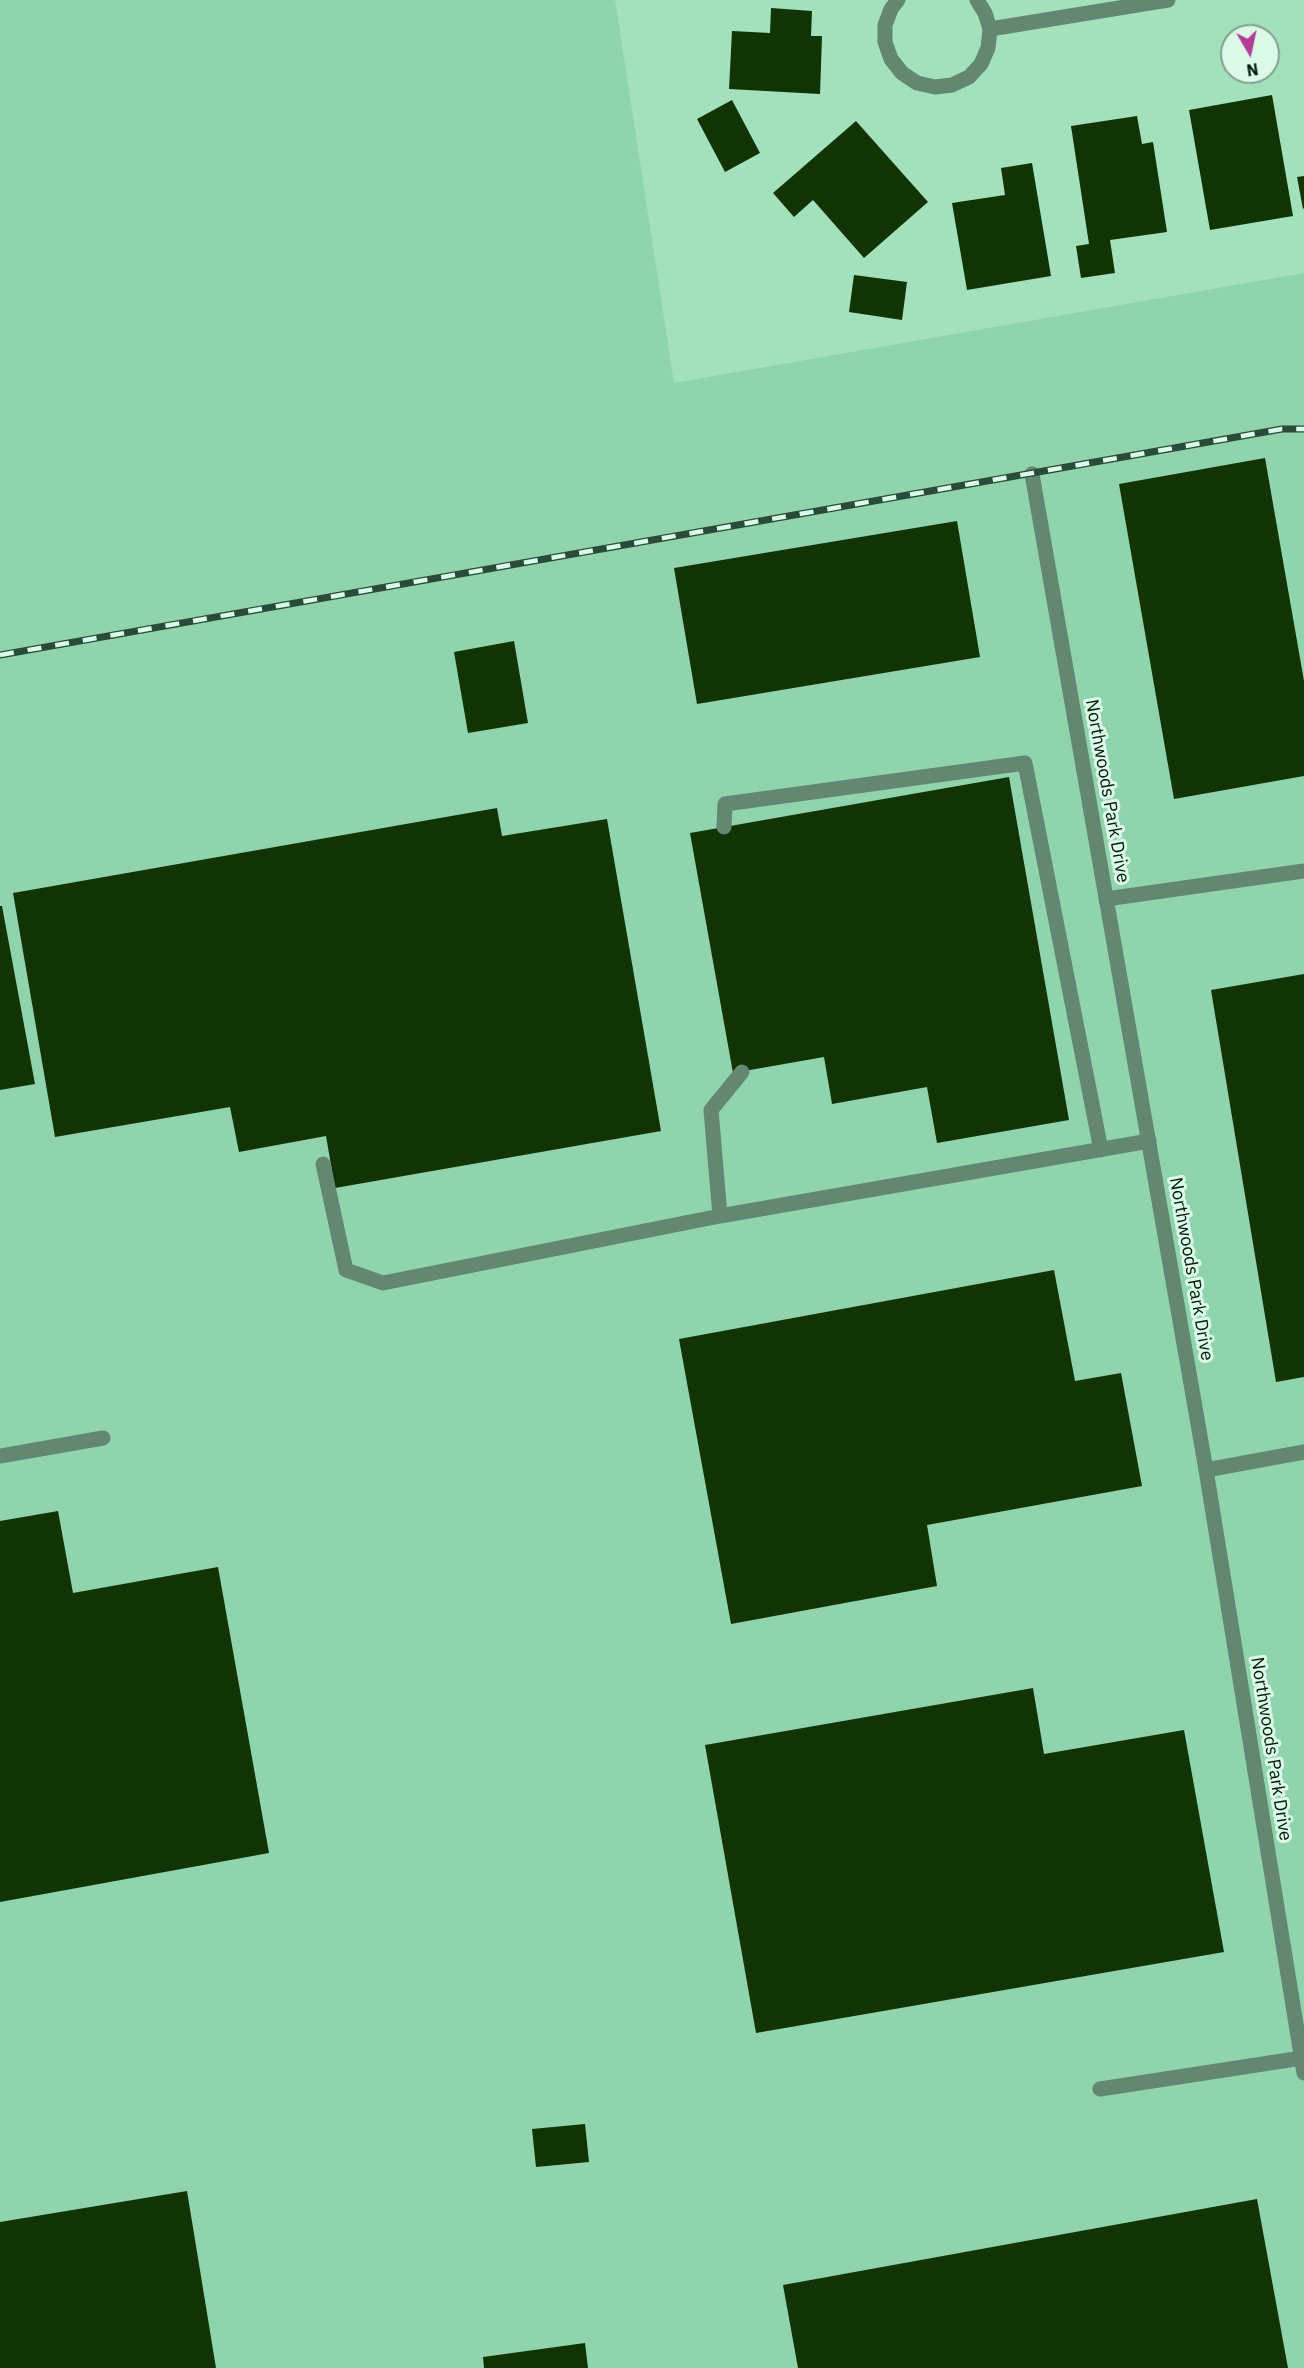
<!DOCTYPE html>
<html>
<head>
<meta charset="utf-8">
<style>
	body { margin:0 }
	#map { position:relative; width:1304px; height:2368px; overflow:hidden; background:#a2e1bc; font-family:"IBM Plex Sans",sans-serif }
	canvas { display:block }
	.north { position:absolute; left:1220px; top:24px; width:60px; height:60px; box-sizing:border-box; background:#dbfae7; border:2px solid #84a08f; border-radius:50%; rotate:171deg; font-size:16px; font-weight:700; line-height:24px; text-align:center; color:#01180c }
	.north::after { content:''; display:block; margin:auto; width:21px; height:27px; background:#b23e98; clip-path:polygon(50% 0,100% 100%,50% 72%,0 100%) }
</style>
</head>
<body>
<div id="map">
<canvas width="1304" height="2368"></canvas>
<div class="north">N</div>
</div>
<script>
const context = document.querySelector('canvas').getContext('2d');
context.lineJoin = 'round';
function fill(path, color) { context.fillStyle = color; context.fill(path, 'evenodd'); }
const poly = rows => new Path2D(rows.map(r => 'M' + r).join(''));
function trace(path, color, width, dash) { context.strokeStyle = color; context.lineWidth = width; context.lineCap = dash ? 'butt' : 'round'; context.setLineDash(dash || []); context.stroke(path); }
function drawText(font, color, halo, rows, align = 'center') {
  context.font = font + ' "IBM Plex Sans",sans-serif'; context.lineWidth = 6; context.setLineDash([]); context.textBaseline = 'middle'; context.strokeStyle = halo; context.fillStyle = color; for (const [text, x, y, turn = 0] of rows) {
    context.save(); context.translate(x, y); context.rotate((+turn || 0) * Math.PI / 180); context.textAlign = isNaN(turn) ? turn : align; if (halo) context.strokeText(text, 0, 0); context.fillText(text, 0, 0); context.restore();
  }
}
fill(poly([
	[0,0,615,0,674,383,1304,273,1304,2368,0,2368]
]), '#8fd4ac');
fill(poly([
	[771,8,812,11,811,36,822,36,820,94,729,89,732,31,770,33],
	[1272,95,1293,216,1210,230,1189,110],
	[732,100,760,153,725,172,697,119],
	[1137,116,1142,144,1153,142,1167,232,1110,240,1115,273,1081,278,1076,246,1089,244,1071,126],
	[856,121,928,202,864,258,813,200,794,217,773,193],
	[1032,163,1051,276,967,290,952,203,1005,195,1001,168],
	[1304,176,1304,208,1303,209,1297,177],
	[854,275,907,282,902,320,849,312],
	[1265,458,1304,681,1304,776,1174,799,1119,484],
	[957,521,980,657,697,704,674,568],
	[514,641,528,723,468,733,454,652],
	[1009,777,1069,1120,937,1143,927,1087,832,1104,824,1057,733,1073,690,833],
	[497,808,502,836,607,819,661,1131,335,1188,326,1136,239,1152,230,1107,55,1137,13,893],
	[0,906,2,906,35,1084,0,1090],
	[1304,974,1304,1377,1276,1382,1211,990],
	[1054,1270,1075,1381,1121,1373,1142,1486,927,1525,937,1586,731,1624,679,1339],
	[58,1511,73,1593,218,1567,269,1853,0,1902,0,1521],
	[1033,1688,1044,1754,1184,1730,1224,1952,756,2033,705,1745],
	[585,2124,589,2162,536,2167,532,2129],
	[187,2191,216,2368,0,2368,0,2222],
	[1257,2199,1288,2368,798,2368,783,2285],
	[585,2343,588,2368,484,2368,483,2357]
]), '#123303');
trace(poly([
	[724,827,725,804,1025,763,1101,1150],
	[1106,899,1304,871],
	[323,1164,346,1270,383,1283,720,1216,1149,1141],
	[720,1216,711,1110,742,1072],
	[0,1456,103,1438],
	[1206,1470,1304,1452],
	[1100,2089,1302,2058]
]), '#638771', 15);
trace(poly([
	[898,0,891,9,885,25,885,42,891,59,902,73,917,83,935,87,952,85,969,77,981,64,988,48,990,29,985,13,977,0],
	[990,29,1168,0],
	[1032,474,1206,1470,1304,2073]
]), '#638771', 15);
const rail = poly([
	[0,655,1282,429,1304,429]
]);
trace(rail, '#294b38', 7);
trace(rail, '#dbfae7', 4.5, [14]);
drawText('18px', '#01180c', '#dbfae7', [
	["Northwoods Park Drive",1107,791,80],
	["Northwoods Park Drive",1191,1269,80],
	["Northwoods Park Drive",1271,1749,81]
]);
</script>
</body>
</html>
